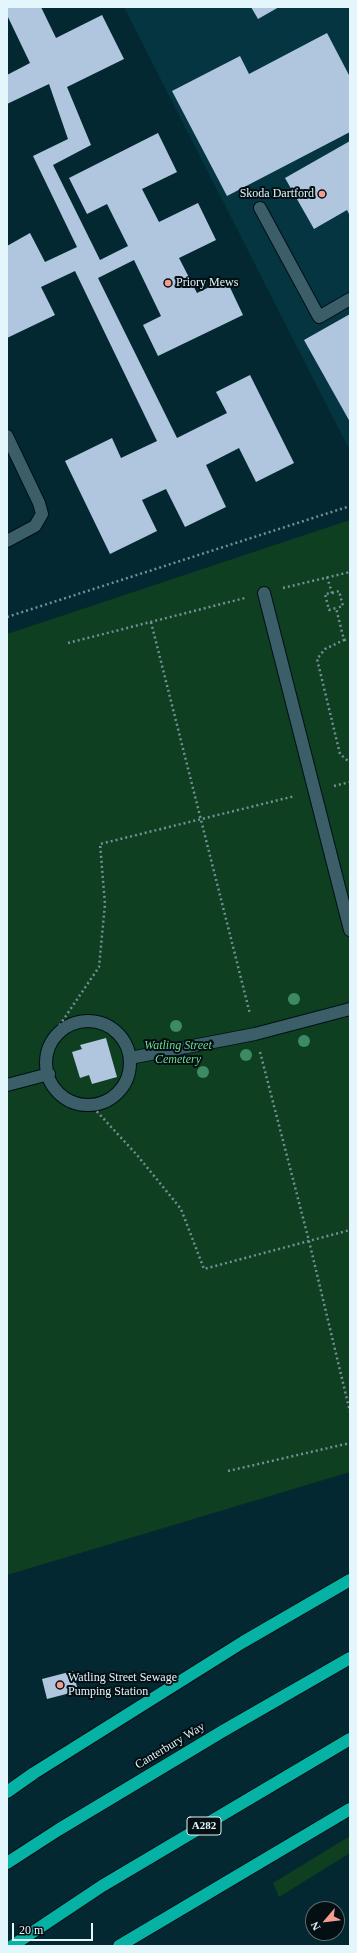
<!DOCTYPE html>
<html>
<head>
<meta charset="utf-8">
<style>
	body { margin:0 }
	#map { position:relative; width:357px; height:1953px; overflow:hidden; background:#032831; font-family:"Times New Roman",serif }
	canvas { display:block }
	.frame { position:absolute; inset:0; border:8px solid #e3f6fc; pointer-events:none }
	.north { position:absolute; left:305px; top:1901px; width:40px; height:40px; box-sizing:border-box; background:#030f13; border:1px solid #5d6b70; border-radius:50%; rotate:242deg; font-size:11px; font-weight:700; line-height:16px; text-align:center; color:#e3f6fc }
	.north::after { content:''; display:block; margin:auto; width:14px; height:18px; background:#f59c91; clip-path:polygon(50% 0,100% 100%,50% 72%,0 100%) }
	.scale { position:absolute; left:12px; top:1923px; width:81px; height:18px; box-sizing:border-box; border:2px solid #e3f6fc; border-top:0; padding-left:5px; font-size:12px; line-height:14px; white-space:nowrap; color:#e3f6fc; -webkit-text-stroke:3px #030f13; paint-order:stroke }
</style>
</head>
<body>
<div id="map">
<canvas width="357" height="1953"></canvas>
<div class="frame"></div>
<div class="north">N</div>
<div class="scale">20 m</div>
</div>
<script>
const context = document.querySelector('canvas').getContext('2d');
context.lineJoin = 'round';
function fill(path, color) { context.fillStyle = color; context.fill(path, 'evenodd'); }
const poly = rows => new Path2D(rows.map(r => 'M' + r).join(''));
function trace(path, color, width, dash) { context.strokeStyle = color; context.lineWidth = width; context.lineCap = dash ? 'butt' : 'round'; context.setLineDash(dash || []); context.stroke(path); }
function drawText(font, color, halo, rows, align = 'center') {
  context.font = font + ' "Times New Roman",serif'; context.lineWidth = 4; context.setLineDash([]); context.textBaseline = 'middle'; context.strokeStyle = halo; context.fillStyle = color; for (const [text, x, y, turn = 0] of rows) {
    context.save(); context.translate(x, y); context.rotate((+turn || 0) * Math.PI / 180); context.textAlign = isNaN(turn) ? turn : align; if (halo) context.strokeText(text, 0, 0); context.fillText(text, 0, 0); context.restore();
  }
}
fill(poly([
	[124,7,350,7,350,451]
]), '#053541');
fill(poly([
	[350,520,350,1472,7,1575,7,634],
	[350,1836,350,1853,279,1897,273,1883]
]), '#0e3f20');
fill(poly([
	[7,7,41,7,56,38,102,15,124,59,67,87,91,145,53,165,100,260,128,246,107,204,87,214,69,178,158,133,177,172,142,189,159,222,198,203,216,240,179,258,197,293,226,279,243,315,158,356,143,325,161,316,134,260,98,278,177,438,227,413,216,392,250,375,294,463,256,482,239,448,206,465,226,507,185,527,166,489,142,500,157,531,110,554,65,461,112,438,121,458,157,441,75,271,41,287,55,315,7,338,7,246,30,233,45,262,77,247,33,156,68,139,49,84,7,104,7,75,30,63,7,15],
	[251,7,279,7,258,19],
	[327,33,350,77,350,132,227,196,172,91,240,56,249,74],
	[350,141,350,216,347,210,314,229,285,178],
	[350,314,350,422,304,340],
	[106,1038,117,1077,92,1084,89,1075,80,1078,72,1052,82,1049,80,1045],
	[73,1671,78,1691,47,1699,42,1679]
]), '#b0c6df');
const lane = poly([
	[260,208,319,317,350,299],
	[7,436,39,503,42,514,35,526,7,541],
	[264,593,350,930],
	'46 1063a42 42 0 1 1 84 0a42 42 0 1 1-84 0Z',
	[130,1058,255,1034,350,1009],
	[7,1085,49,1074]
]);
const highway = poly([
	[7,1792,34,1773,243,1642,350,1580],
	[7,1863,58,1830,223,1731,350,1658],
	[12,1946,102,1886,350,1739],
	[119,1946,350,1809]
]);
trace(lane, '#001016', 14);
trace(highway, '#001016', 14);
trace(poly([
	[327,577,332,593,325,594,329,610,336,608,344,640,325,649,317,659,340,754,348,761,350,761],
	[283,588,350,572],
	[332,593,339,591,343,606,336,608],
	[7,617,350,506],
	[151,622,250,1014],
	[344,640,350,639],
	[68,643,245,598],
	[334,786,350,782],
	[49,1048,57,1029,99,967,105,904,100,844,295,796],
	[260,1052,309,1241,350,1412],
	[90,1104,137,1155,181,1209,204,1269,350,1230],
	[228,1471,350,1443]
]), '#738f97', 2.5, [2, 3]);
trace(lane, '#3b5e68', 12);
trace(highway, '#05b2a4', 12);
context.fillStyle = '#3e8a64';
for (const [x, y] of [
	[294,999],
	[176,1026],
	[304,1041],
	[246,1055],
	[203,1072]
]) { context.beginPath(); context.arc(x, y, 6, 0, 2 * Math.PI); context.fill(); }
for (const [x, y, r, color] of [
	[322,194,4,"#f59c91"],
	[168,283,4,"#f59c91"],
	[60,1685,4,"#f59c91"]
]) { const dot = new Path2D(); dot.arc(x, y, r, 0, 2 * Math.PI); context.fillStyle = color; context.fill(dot); trace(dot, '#030f13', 1.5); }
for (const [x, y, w] of [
	[204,1826,34]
]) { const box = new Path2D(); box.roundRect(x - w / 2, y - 9, w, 18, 3); context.fillStyle = '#030f13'; context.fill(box); trace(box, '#e3f6fc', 1); }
drawText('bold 11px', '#e3f6fc', null, [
	["A282",204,1826]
]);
drawText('12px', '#e3f6fc', '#030f13', [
	["Skoda Dartford",314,194,"right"],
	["Priory Mews",176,283],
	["Watling Street Sewage",68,1678],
	["Pumping Station",68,1692]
], 'left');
drawText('italic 12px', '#6edb8e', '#030f13', [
	["Watling Street",178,1046],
	["Cemetery",178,1060]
]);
drawText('12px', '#e3f6fc', '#030f13', [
	["Canterbury Way",170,1746,-31]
]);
</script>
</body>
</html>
